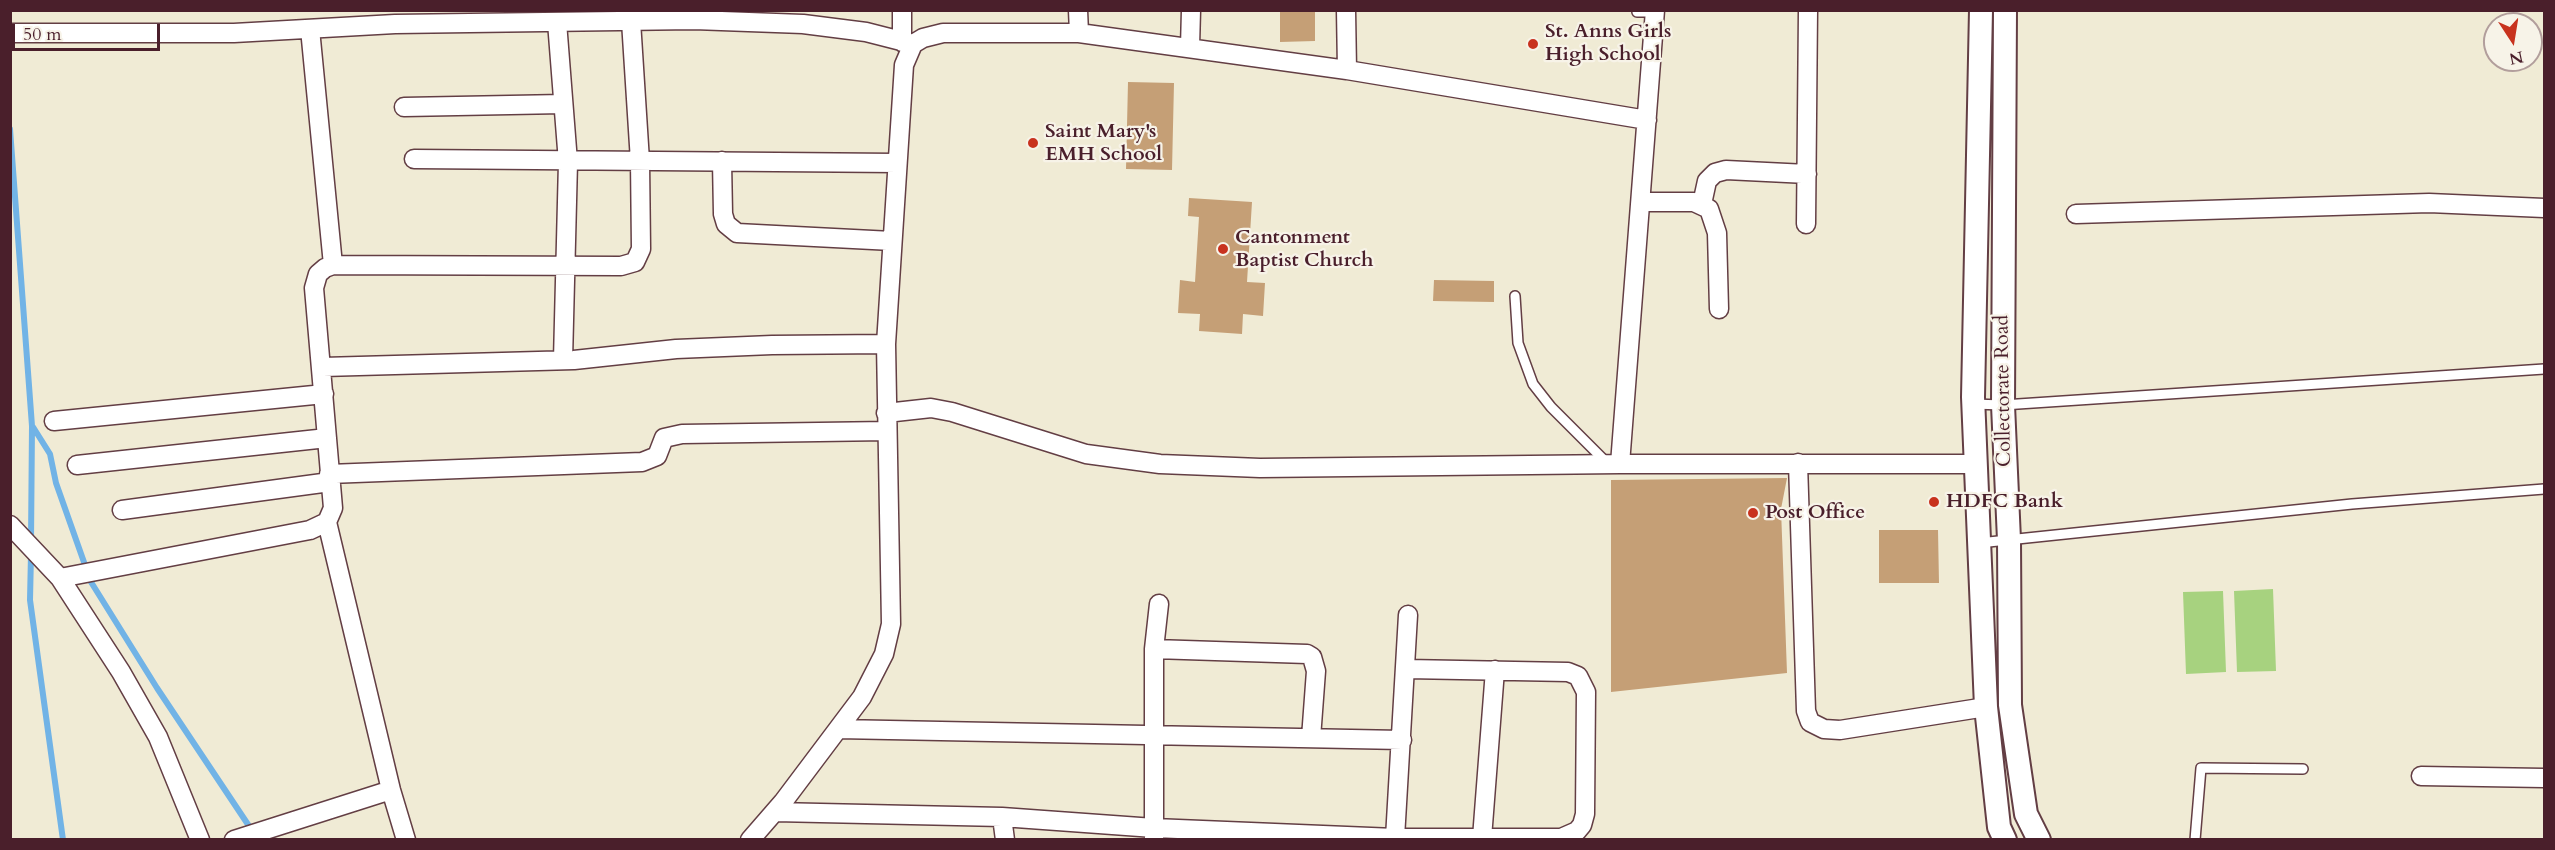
<!DOCTYPE html>
<html>
<head>
<meta charset="utf-8">
<style>
	body { margin:0 }
	#map { position:relative; width:2555px; height:850px; overflow:hidden; background:#f0ebd5; font-family:Cardo,serif }
	canvas { display:block }
	.frame { position:absolute; inset:0; border:12px solid #4a1f2b; pointer-events:none }
	.north { position:absolute; left:2483px; top:12px; width:60px; height:60px; box-sizing:border-box; background:#f7f3e8; border:2px solid #b29e9c; border-radius:50%; rotate:168deg; font-size:16px; font-weight:700; line-height:24px; text-align:center; color:#4a1f2b }
	.north::after { content:''; display:block; margin:auto; width:21px; height:27px; background:#c8321e; clip-path:polygon(50% 0,100% 100%,50% 72%,0 100%) }
	.scale { position:absolute; left:12px; top:24px; width:148px; height:27px; box-sizing:border-box; border:3px solid #4a1f2b; border-top:0; padding-left:8px; font-size:18px; line-height:21px; white-space:nowrap; color:#4a1f2b; -webkit-text-stroke:4px #f7f3e8; paint-order:stroke }
</style>
</head>
<body>
<div id="map">
<canvas width="2555" height="850"></canvas>
<div class="frame"></div>
<div class="north">N</div>
<div class="scale">50 m</div>
</div>
<script>
const context = document.querySelector('canvas').getContext('2d');
context.lineJoin = 'round';
function fill(path, color) { context.fillStyle = color; context.fill(path, 'evenodd'); }
const poly = rows => new Path2D(rows.map(r => 'M' + r).join(''));
function trace(path, color, width, dash) { context.strokeStyle = color; context.lineWidth = width; context.lineCap = dash ? 'butt' : 'round'; context.setLineDash(dash || []); context.stroke(path); }
function drawText(font, color, halo, rows, align = 'center') {
  context.font = font + ' Cardo,serif'; context.lineWidth = 4.5; context.setLineDash([]); context.textBaseline = 'middle'; context.strokeStyle = halo; context.fillStyle = color; for (const [text, x, y, turn = 0] of rows) {
    context.save(); context.translate(x, y); context.rotate((+turn || 0) * Math.PI / 180); context.textAlign = isNaN(turn) ? turn : align; if (halo) context.strokeText(text, 0, 0); context.fillText(text, 0, 0); context.restore();
  }
}
fill(poly([
	[2273,589,2276,671,2237,672,2234,591],
	[2223,591,2226,672,2186,674,2183,592]
]), '#a7d27f');
trace(poly([
	[10,129,32,426,31,541],
	[33,427,50,454,56,483,91,582,157,688,253,832],
	[31,554,30,600,63,840]
]), '#71b3e6', 6);
fill(poly([
	[1280,10,1315,10,1315,41,1280,42],
	[1128,82,1174,83,1172,170,1126,169],
	[1189,198,1252,202,1247,282,1265,283,1263,316,1243,314,1242,334,1199,331,1200,314,1178,313,1180,280,1195,282,1199,217,1188,216],
	[1434,280,1494,281,1494,302,1433,301],
	[1787,478,1781,509,1787,673,1611,692,1611,480],
	[1879,530,1938,530,1939,583,1879,583]
]), '#c59f76');
const service = poly([
	[1637,12,1655,12],
	[1515,296,1518,343,1533,384,1551,407,1606,462],
	[1973,404,2003,405,2544,369],
	[1979,543,2352,504,2544,489],
	[2195,840,2201,768,2303,769]
]);
const minor = poly([
	[902,10,902,42],
	[1078,10,1079,33],
	[1346,10,1347,70],
	[557,22,568,162,563,360],
	[310,29,333,265],
	[10,33,234,33,395,24,694,20,803,24,866,32,913,44],
	[1190,47,1191,10],
	[404,107,563,104],
	[414,159,897,163],
	[722,161,723,214,726,224,737,233,892,241],
	[1641,202,1694,202,1709,209,1717,233,1719,309],
	[1702,204,1707,181,1715,173,1726,170,1807,174],
	[2076,214,2429,203,2544,208],
	[1806,224,1808,10],
	[323,367,574,360,676,349,772,345,886,344],
	[886,413,931,408,952,412,1086,454,1160,464,1260,468,1620,464,1976,464],
	[54,421,324,394],
	[1798,463,1806,711,1810,722,1824,729,1840,730,1986,707],
	[1620,464,1655,10],
	[77,465,327,438],
	[329,474,642,462,657,456,664,438,682,434,887,431],
	[122,510,330,482],
	[327,522,391,790,406,840],
	[10,525,60,578,121,672,158,737,200,840],
	[60,578,310,530,327,522,333,508,314,288,318,274,325,268,333,265,621,266,635,262,641,249,640,161,631,21],
	[1154,649,1307,654,1312,657,1316,671,1311,738],
	[838,729,1402,740],
	[2421,776,2544,778],
	[775,812,1002,817,1154,828,1395,838,1561,838,1577,831,1582,825,1585,814,1586,692,1578,676,1568,672,1407,669],
	[1002,817,1005,840],
	[1395,838,1408,615],
	[1482,838,1495,670],
	[1154,839,1154,649,1159,604],
	[234,840,391,790],
	[750,840,783,802,862,697,884,654,891,624,886,344,904,65,913,44,923,38,943,33,1079,33,1347,70,1647,120]
]);
const tertiary = poly([
	[1981,10,1973,397,1986,707,1999,827,2005,840],
	[2005,10,2003,405,2009,540,2010,705,2026,814,2039,840]
]);
trace(service, '#633e44', 12);
trace(minor, '#633e44', 21);
trace(tertiary, '#633e44', 26);
trace(service, '#fff', 9);
trace(minor, '#fff', 18);
trace(tertiary, '#fff', 22);
for (const [x, y, r, color] of [
	[1533,44,6,"#c8321e"],
	[1033,143,6,"#c8321e"],
	[1223,249,6,"#c8321e"],
	[1934,502,6,"#c8321e"],
	[1753,513,6,"#c8321e"]
]) { const dot = new Path2D(); dot.arc(x, y, r, 0, 2 * Math.PI); context.fillStyle = color; context.fill(dot); trace(dot, '#f7f3e8', 2); }
drawText('bold 20px', '#4a1f2b', '#f7f3e8', [
	["St. Anns Girls",1545,32],
	["High School",1545,55],
	["Saint Mary's",1045,132],
	["EMH School",1045,155],
	["Cantonment",1235,238],
	["Baptist Church",1235,261],
	["HDFC Bank",1946,502],
	["Post Office",1765,513]
], 'left');
drawText('20px', '#4a1f2b', '#f7f3e8', [
	["Collectorate Road",2004,391,-91]
]);
</script>
</body>
</html>
